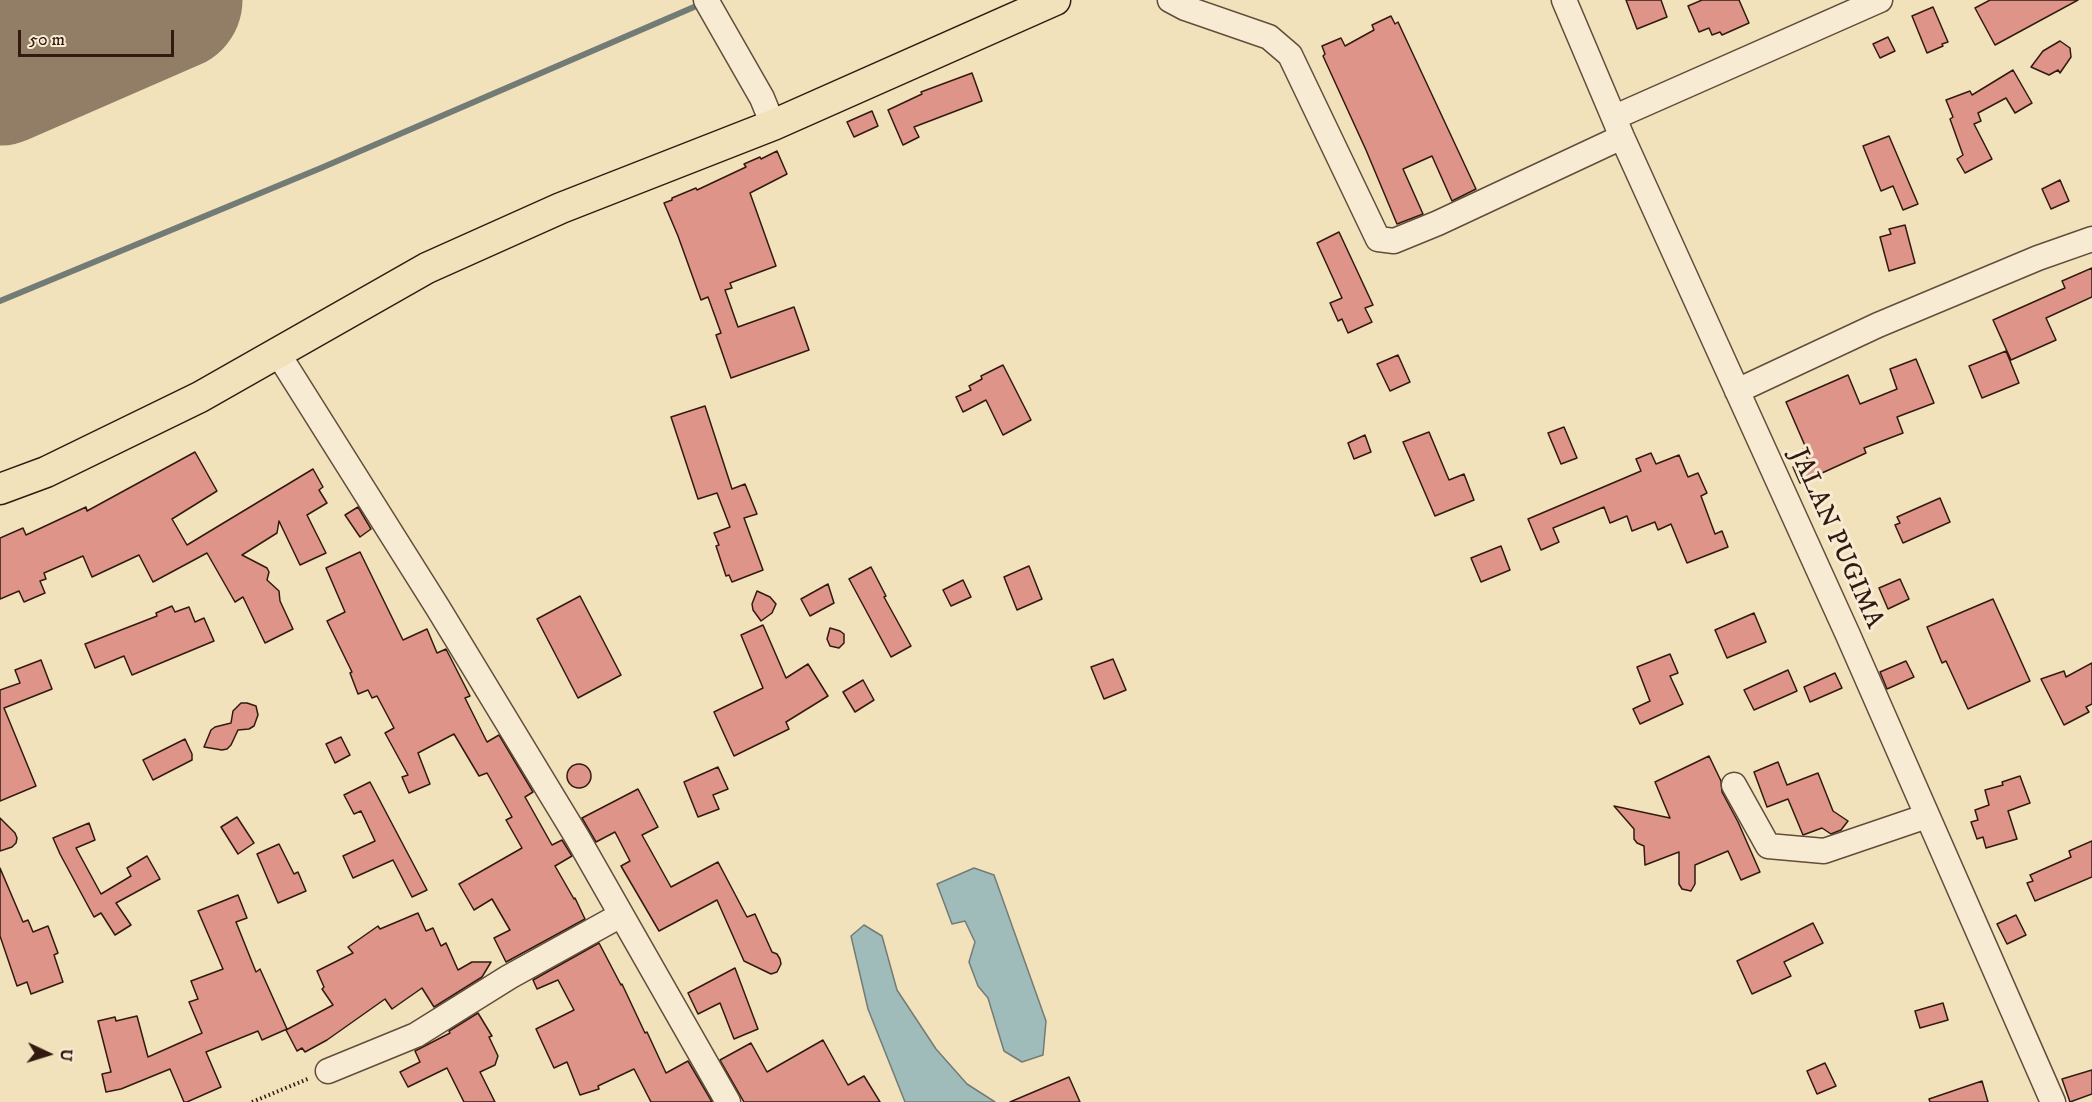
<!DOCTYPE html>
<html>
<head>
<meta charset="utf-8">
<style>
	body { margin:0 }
	#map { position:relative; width:2092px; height:1102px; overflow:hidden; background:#f2e2bb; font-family:"IM FELL DW Pica",serif }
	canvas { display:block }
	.north { position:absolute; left:18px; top:1024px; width:60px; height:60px; -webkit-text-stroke:4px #f7ecd3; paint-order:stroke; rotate:94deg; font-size:16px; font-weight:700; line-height:24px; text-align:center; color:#321a10 }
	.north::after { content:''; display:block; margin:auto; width:21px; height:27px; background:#321a10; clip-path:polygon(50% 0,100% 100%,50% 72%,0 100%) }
	.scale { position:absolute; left:18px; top:30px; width:156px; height:27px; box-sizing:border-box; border:3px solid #321a10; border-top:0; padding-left:8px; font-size:18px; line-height:21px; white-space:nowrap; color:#321a10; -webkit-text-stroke:4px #f7ecd3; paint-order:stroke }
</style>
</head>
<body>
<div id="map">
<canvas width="2092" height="1102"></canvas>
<div class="north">U</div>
<div class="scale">50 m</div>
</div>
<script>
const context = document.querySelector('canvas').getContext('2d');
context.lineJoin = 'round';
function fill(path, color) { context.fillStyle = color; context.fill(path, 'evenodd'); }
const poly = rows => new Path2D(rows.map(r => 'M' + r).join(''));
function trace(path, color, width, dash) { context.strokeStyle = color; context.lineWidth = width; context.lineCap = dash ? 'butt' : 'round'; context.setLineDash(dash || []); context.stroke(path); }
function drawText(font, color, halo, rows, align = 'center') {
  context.font = font + ' "IM FELL DW Pica",serif'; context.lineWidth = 6; context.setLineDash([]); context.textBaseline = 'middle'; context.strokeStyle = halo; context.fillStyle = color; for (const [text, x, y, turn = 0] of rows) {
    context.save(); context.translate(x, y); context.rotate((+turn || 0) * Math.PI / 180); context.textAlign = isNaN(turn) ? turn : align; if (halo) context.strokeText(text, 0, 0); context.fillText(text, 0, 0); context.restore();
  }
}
const water = poly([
	[974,868,994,875,1046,1021,1043,1055,1022,1062,1004,1051,988,998,978,986,969,962,975,942,965,921,952,924,937,884,974,868],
	[864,925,882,936,897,990,936,1049,967,1084,995,1102,905,1102,868,1009,851,936,864,925]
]);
fill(water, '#9fbcba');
trace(water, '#737b76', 1.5);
trace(poly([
	[0,301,321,168,701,4]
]), '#737b76', 6);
trace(poly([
	[0,75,172,0]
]), '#927e66', 141);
const building = poly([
	[1626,0,1661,0,1667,17,1637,29,1626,0],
	[1702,0,1739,0,1749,23,1722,35,1720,32,1712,35,1709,28,1699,32,1688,6,1702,0],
	[1990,0,2078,0,1995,45,1975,8,1990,0],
	[1933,7,1948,42,1942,44,1943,46,1927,53,1912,16,1933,7],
	[1391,16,1395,24,1398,22,1476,189,1452,201,1432,156,1403,169,1423,214,1397,224,1366,150,1323,56,1325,54,1322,46,1341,38,1345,46,1374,30,1372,25,1391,16],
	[1888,37,1895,51,1880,58,1873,44,1888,37],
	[2060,41,2070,48,2071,57,2060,73,2058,70,2049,75,2031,67,2043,51,2060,41],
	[2013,70,2032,103,2015,113,2006,98,1978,113,1981,121,1974,124,1992,159,1965,173,1957,159,1963,155,1950,119,1953,117,1946,100,1970,91,1972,95,2013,70],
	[972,73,982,101,914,127,919,137,903,145,888,110,922,94,921,92,972,73],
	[872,111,878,126,854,137,847,122,872,111],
	[1889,136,1918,204,1903,210,1893,186,1881,191,1863,146,1889,136],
	[777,151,787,174,750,193,776,266,730,283,732,288,725,290,738,327,794,307,809,350,731,378,716,335,721,333,708,297,701,300,678,236,664,203,672,200,672,198,696,188,697,190,746,167,744,164,760,157,761,159,777,151],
	[2060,180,2069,201,2051,209,2042,189,2060,180],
	[1905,225,1915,263,1889,271,1880,237,1891,234,1889,229,1905,225],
	[1339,232,1373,305,1365,308,1372,322,1348,333,1342,319,1338,321,1330,303,1342,298,1317,243,1339,232],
	[2092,268,2092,297,2046,318,2056,340,2011,360,1993,320,2065,288,2062,281,2092,268],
	[2006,351,2019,383,1982,398,1969,366,2006,351],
	[1398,355,1410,382,1390,391,1377,364,1398,355],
	[1916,359,1934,403,1897,417,1903,433,1864,448,1866,453,1800,483,1793,467,1808,460,1803,449,1806,448,1786,402,1848,375,1860,404,1897,389,1890,369,1916,359],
	[1003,365,1031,420,1003,435,986,400,963,412,956,397,971,390,969,386,982,379,981,376,1003,365],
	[705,406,732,489,745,484,757,514,744,518,763,570,732,582,729,575,726,576,716,546,719,545,714,533,730,527,717,493,698,499,671,417,705,406],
	[1564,427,1577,458,1561,464,1548,433,1564,427],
	[1429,432,1449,480,1464,474,1474,500,1435,516,1403,442,1429,432],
	[1365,435,1371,452,1354,459,1348,443,1365,435],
	[195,452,217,491,172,519,187,545,313,469,323,487,319,490,327,503,307,515,326,553,300,565,279,521,277,533,242,555,267,568,269,572,267,580,279,591,280,601,293,629,265,643,243,597,235,602,207,553,153,582,139,555,92,577,83,556,44,573,46,579,40,581,45,593,24,602,19,591,0,599,0,538,23,528,26,535,86,507,87,511,195,452],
	[1651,453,1656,464,1679,455,1688,477,1698,473,1707,493,1701,496,1715,534,1722,531,1728,547,1687,563,1671,524,1658,530,1655,522,1632,531,1627,516,1610,523,1604,507,1553,528,1559,542,1541,550,1528,519,1641,471,1636,459,1651,453],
	[1940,498,1950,522,1903,543,1895,525,1900,523,1897,517,1940,498],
	[358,507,371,529,360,537,345,515,358,507],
	[1501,546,1510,570,1481,582,1471,558,1501,546],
	[360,552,403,640,427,629,437,653,446,649,470,696,465,698,487,742,499,735,533,792,525,797,552,845,562,840,572,856,555,866,574,899,575,898,585,919,506,962,494,938,510,930,492,899,474,910,459,884,522,848,506,820,512,817,487,773,479,776,454,734,418,753,430,784,409,793,402,777,408,775,385,733,394,728,377,696,372,698,368,690,358,694,350,673,352,672,327,621,345,612,326,568,360,552],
	[1029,566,1042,599,1017,610,1004,577,1029,566],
	[871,567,886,596,884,597,911,646,891,657,849,579,871,567],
	[1900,579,1909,599,1888,609,1879,588,1900,579],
	[963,580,971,597,951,606,943,590,963,580],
	[828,584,834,603,810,616,801,599,828,584],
	[757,591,770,597,776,604,772,613,761,621,753,610,752,604,757,591],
	[580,596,621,675,578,698,537,619,580,596],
	[1993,599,2030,681,1968,709,1946,661,1942,663,1927,627,1993,599],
	[172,606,175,612,189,607,195,622,204,618,214,641,132,675,124,656,95,668,85,644,157,616,156,613,172,606],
	[1754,613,1766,642,1727,658,1715,630,1754,613],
	[763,625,786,678,808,664,828,696,786,722,789,729,734,756,714,712,763,688,741,635,763,625],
	[830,628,840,631,844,634,844,643,839,648,830,646,827,639,830,628],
	[1670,654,1678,673,1670,676,1683,704,1640,724,1633,709,1650,701,1637,667,1670,654],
	[1113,659,1126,690,1104,699,1091,667,1113,659],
	[41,660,52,689,4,708,36,786,0,801,0,690,20,683,15,670,41,660],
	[1906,661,1914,677,1887,689,1880,672,1906,661],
	[2092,663,2092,704,2086,707,2089,712,2064,725,2041,679,2064,671,2066,677,2092,663],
	[1788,670,1797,691,1754,710,1744,690,1788,670],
	[1835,673,1842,688,1810,702,1804,687,1835,673],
	[863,680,874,700,855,712,843,692,863,680],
	[241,703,247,703,256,706,258,715,254,726,249,729,238,730,231,745,227,749,222,750,204,747,211,730,215,727,231,723,233,711,241,703],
	[341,737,350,755,335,763,326,744,341,737],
	[185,739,192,754,192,760,153,780,143,760,185,739],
	[1709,756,1721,781,1722,792,1738,822,1760,872,1741,880,1728,851,1695,865,1695,884,1691,891,1682,889,1679,884,1679,852,1645,865,1644,846,1637,843,1634,839,1634,829,1614,806,1670,818,1655,782,1709,756],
	[1778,762,1787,785,1818,773,1833,811,1848,821,1841,830,1831,834,1822,828,1803,835,1788,799,1767,807,1754,772,1778,762],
	'567 776a12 12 0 1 1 24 0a12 12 0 1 1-24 0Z',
	[718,767,728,789,713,795,719,809,698,817,684,782,718,767],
	[2020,776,2030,803,2008,811,2017,839,1986,848,1983,837,1977,839,1971,822,1978,820,1975,810,1989,805,1985,790,2003,785,2002,782,2020,776],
	[370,782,427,890,412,897,393,860,353,878,343,856,375,841,361,811,354,814,344,795,370,782],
	[638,789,658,827,642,835,671,887,718,862,747,917,755,914,772,952,777,954,780,959,781,964,777,972,771,974,744,961,717,900,659,931,621,866,630,861,615,832,596,842,582,818,638,789],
	[237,817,254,843,238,854,221,827,237,817],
	[0,818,15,833,17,838,16,843,12,847,0,851,0,818],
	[89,823,95,840,76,848,101,894,131,876,127,868,147,856,160,879,116,903,131,925,115,935,101,913,94,917,60,854,53,838,89,823],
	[2092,841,2092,877,2035,901,2027,883,2033,881,2030,875,2071,857,2069,851,2092,841],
	[279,844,294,874,298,872,306,891,278,903,257,854,279,844],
	[0,868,23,922,28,920,33,932,48,926,58,953,54,955,63,982,31,994,27,982,17,986,0,936,0,868],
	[238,895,247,918,236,922,256,972,260,969,287,1029,262,1040,258,1031,206,1052,221,1087,187,1102,184,1102,170,1069,121,1089,106,1092,102,1074,111,1072,98,1021,115,1017,116,1021,137,1016,148,1057,202,1033,189,1002,198,999,191,981,223,969,198,911,238,895],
	[418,913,426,931,433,928,441,946,446,943,458,970,472,962,491,962,482,977,434,1007,422,988,392,1009,385,999,327,1040,305,1052,302,1048,297,1051,286,1030,333,1005,322,989,324,987,317,971,353,953,348,947,378,926,380,929,418,913],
	[2016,915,2026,935,2007,944,1997,924,2016,915],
	[1813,923,1823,943,1784,962,1791,976,1752,994,1737,961,1813,923],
	[599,943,621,985,622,984,645,1033,647,1032,666,1073,688,1061,712,1102,651,1102,634,1069,598,1086,599,1089,580,1095,567,1062,554,1068,536,1029,574,1010,558,980,537,989,533,980,599,943],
	[735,968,758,1029,734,1039,720,1003,698,1014,688,993,735,968],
	[1943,1003,1948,1020,1920,1028,1915,1011,1943,1003],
	[478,1013,492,1036,489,1037,498,1056,495,1065,480,1072,495,1102,464,1102,447,1068,408,1087,400,1072,420,1062,415,1051,450,1033,449,1031,478,1013],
	[823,1040,848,1085,864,1076,880,1102,744,1102,720,1060,751,1043,767,1072,823,1040],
	[1825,1063,1836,1086,1817,1094,1807,1071,1825,1063],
	[2092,1070,2092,1094,2070,1102,2062,1079,2092,1070],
	[1069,1077,1080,1102,1010,1102,1069,1077],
	[1982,1081,1988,1102,1930,1102,1929,1099,1982,1081]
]);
fill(building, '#de9488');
trace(building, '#321a10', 1.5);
const minor = poly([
	[706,0,762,98,773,125],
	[1170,0,1185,8,1269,37,1290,55,1378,239,1394,241,1438,223,1622,137],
	[1564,0,1622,137,1848,635,2053,1102],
	[1615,117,1880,0],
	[277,352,438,608,577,837,728,1102],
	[1737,391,1878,325,2038,258,2092,239],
	[1734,785,1768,846,1824,851,1927,816],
	[328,1071,416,1035,509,977,621,915]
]);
const major = poly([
	[0,489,46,472,200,397,427,268,561,208,773,125,1055,0]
]);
trace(minor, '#624c3b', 27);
trace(major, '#321a10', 33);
trace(poly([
	[252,1102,310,1078]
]), '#321a10', 4, [1.5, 3]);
trace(minor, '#f7ecd3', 24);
trace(major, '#f2e2bb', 30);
drawText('26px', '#321a10', '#f7ecd3', [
	["JALAN PUGIMA",1835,539,66]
]);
</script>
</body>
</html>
